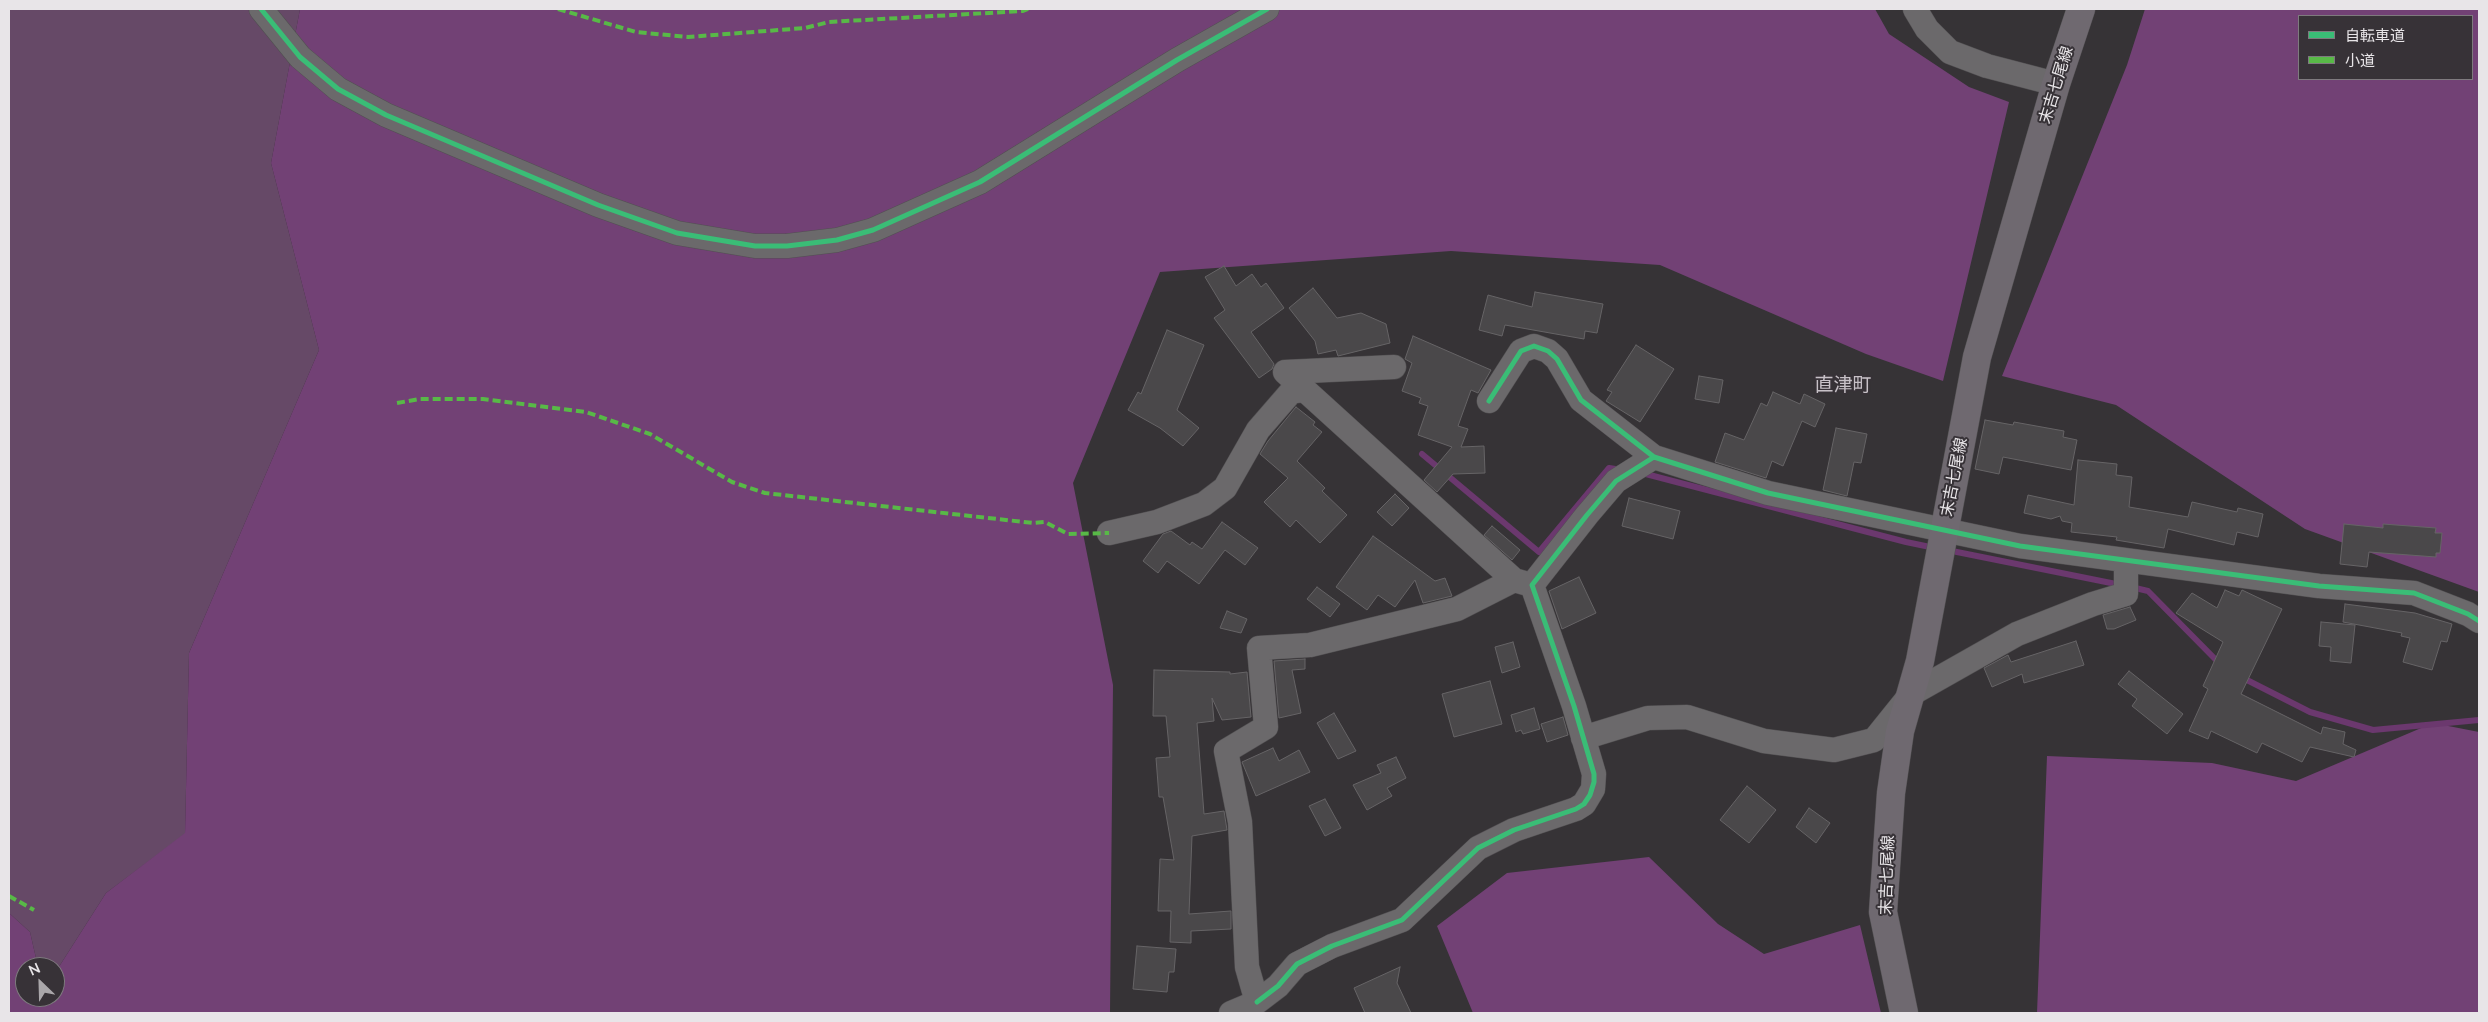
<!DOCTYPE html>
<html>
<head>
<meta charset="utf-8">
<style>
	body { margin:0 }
	#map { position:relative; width:2488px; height:1022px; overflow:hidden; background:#363336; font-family:Lato,"Noto Sans JP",sans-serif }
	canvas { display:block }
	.frame { position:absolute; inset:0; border:10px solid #e8e5e8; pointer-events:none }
	.legend { position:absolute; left:2298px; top:15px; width:175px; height:65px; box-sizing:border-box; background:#373237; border:1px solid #7e7a7e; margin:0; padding:6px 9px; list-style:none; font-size:15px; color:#e8e5e8 }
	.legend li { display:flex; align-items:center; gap:10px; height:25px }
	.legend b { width:25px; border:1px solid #7e7a7e }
	.north { position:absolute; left:15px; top:957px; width:50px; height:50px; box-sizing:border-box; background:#373237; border:1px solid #7e7a7e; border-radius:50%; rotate:336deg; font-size:14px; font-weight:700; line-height:20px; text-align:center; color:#e8e5e8 }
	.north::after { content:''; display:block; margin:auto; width:18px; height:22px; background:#aaa7aa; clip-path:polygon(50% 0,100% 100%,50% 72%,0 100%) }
</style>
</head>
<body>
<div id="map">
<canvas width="2488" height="1022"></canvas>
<div class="frame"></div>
<ul class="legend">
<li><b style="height:6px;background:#3abd76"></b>自転車道</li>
<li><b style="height:6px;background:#58b947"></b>小道</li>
</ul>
<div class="north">N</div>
</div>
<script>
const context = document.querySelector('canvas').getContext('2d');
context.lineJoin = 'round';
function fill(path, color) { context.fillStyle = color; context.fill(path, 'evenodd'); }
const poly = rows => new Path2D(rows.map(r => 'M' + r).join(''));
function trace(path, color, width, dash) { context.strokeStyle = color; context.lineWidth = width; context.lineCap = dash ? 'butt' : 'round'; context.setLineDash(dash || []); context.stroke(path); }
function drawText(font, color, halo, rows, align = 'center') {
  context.font = font + ' Lato,"Noto Sans JP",sans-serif'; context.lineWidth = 4; context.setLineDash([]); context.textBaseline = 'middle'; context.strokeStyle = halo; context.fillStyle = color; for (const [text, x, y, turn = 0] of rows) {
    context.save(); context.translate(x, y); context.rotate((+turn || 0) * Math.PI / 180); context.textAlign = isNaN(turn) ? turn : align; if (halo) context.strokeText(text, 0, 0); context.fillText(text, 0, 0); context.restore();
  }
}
fill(poly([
	[9,9,300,9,271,163,319,350,189,653,185,834,106,893,55,973,55,967,38,967,30,932,9,913]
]), '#664967');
fill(poly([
	[300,9,1875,9,1889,34,1969,87,2009,102,1943,381,1866,354,1660,265,1451,251,1160,272,1073,483,1113,685,1110,1013,9,1013,9,913,30,932,38,967,25,967,25,997,55,997,55,973,106,893,185,833,189,653,319,350,271,163],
	[2145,9,2479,9,2479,592,2305,529,2116,405,2002,376,2127,65],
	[2299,16,2472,16,2472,79,2299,79],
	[2433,723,2479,732,2479,1013,2037,1013,2047,756,2212,763,2296,781],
	[1649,857,1718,924,1764,954,1860,925,1881,1013,1473,1013,1437,926,1507,873]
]), '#724175');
trace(poly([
	[1422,454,1539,552,1609,468,1622,470],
	[1642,473,1906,542,1935,548],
	[1947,550,2121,585],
	[2131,587,2148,591,2220,664],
	[2241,677,2310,712,2373,730,2479,720]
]), '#6b386e', 6);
const building = poly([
	[1224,266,1236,286,1252,274,1261,287,1266,283,1284,308,1251,332,1274,364,1272,369,1259,378,1214,318,1225,310,1205,277,1224,266],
	[1313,288,1337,318,1361,313,1386,324,1390,343,1338,356,1336,350,1318,354,1315,341,1289,308,1313,288],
	[1535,292,1603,304,1597,333,1585,331,1584,339,1505,325,1502,336,1479,330,1488,295,1532,307,1535,292],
	[1167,330,1204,345,1177,410,1199,428,1183,446,1160,428,1128,410,1138,392,1141,394,1167,330],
	[1413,336,1491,370,1478,393,1471,390,1458,426,1468,429,1461,447,1484,446,1485,473,1453,474,1437,492,1424,480,1452,447,1418,435,1428,406,1419,403,1421,398,1402,391,1412,363,1405,359,1413,336],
	[1636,345,1674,369,1640,422,1606,401,1612,392,1607,390,1636,345],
	[1699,376,1723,380,1719,403,1695,399,1699,376],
	[1773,392,1800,404,1804,394,1825,404,1815,427,1802,421,1783,466,1772,461,1766,478,1715,462,1725,433,1744,440,1761,403,1767,406,1773,392],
	[1296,407,1315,422,1313,425,1322,432,1297,461,1325,488,1322,491,1347,515,1320,543,1296,520,1290,527,1264,502,1288,478,1260,454,1268,441,1296,407],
	[1985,420,2013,425,2014,422,2064,431,2063,437,2077,440,2071,470,2003,457,1999,474,1975,469,1985,420],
	[1836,428,1867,434,1861,463,1854,462,1847,496,1823,490,1836,428],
	[2078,460,2117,464,2116,475,2132,477,2129,507,2188,517,2192,502,2237,512,2238,508,2263,514,2258,537,2237,532,2234,545,2168,529,2164,548,2116,540,2117,537,2071,532,2072,523,2062,521,2060,516,2051,519,2024,513,2028,495,2074,505,2078,460],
	[1395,494,1409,508,1392,526,1377,512,1395,494],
	[1629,498,1680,511,1673,539,1622,526,1629,498],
	[1222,522,1258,548,1245,565,1225,550,1199,584,1167,561,1158,573,1143,561,1163,534,1171,531,1190,545,1192,542,1202,549,1222,522],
	[2344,524,2383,528,2383,524,2436,528,2435,533,2442,533,2440,553,2436,553,2436,557,2369,552,2367,567,2340,564,2344,524],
	[1492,526,1520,550,1512,560,1484,535,1492,526],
	[1373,536,1435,581,1445,578,1452,596,1423,603,1415,580,1395,607,1378,595,1367,610,1336,587,1373,536],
	[1579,577,1596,613,1562,629,1549,591,1579,577],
	[1317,587,1340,604,1330,617,1307,599,1317,587],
	[2225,590,2239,596,2242,590,2282,609,2241,694,2321,734,2323,727,2345,732,2343,744,2356,750,2354,757,2310,747,2302,762,2262,743,2257,753,2211,731,2208,739,2189,731,2208,689,2203,686,2223,642,2176,613,2192,593,2217,608,2225,590],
	[2345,604,2415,613,2452,624,2447,642,2441,641,2432,670,2403,662,2410,638,2401,636,2402,633,2343,622,2345,604],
	[2130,607,2136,620,2114,629,2107,629,2103,615,2130,607],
	[1227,611,1247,619,1241,633,1220,628,1227,611],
	[2321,622,2355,625,2351,663,2330,661,2331,647,2319,646,2321,622],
	[2076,641,2084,665,2024,683,2022,674,1992,687,1984,668,2008,655,2011,662,2076,641],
	[1513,642,1520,667,1502,673,1495,647,1513,642],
	[1305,659,1305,669,1292,670,1301,713,1279,718,1274,661,1305,659],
	[1154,670,1230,672,1230,674,1247,672,1251,717,1222,720,1212,698,1214,721,1197,723,1204,814,1224,811,1227,830,1192,836,1189,914,1231,911,1231,929,1191,931,1191,943,1170,942,1171,911,1158,911,1160,859,1174,860,1163,797,1159,797,1156,758,1170,757,1166,716,1153,716,1154,670],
	[2129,671,2183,714,2167,734,2132,706,2137,699,2118,684,2129,671],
	[1490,681,1502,724,1454,737,1442,694,1490,681],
	[1534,708,1540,729,1523,734,1521,730,1516,732,1511,715,1534,708],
	[1334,713,1356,751,1338,759,1317,723,1334,713],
	[1563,717,1568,735,1547,742,1541,724,1563,717],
	[1273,748,1279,761,1299,750,1310,772,1256,796,1242,762,1273,748],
	[1396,757,1406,778,1387,788,1392,796,1367,810,1353,785,1381,773,1377,765,1396,757],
	[1747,786,1776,810,1749,843,1720,820,1747,786],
	[1325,799,1341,828,1325,836,1309,806,1325,799],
	[1809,808,1830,823,1816,843,1796,827,1809,808],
	[1137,946,1176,949,1174,972,1169,972,1167,992,1133,989,1137,946],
	[1400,967,1397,983,1411,1013,1365,1013,1354,988,1400,967]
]);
fill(building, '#4a484a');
trace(building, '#666466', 1);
const minor = poly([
	[261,9,300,57,338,89,386,115,598,205,677,233,755,246,787,246,837,240,873,230,980,182,1177,60,1267,9],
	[1915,9,1927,29,1950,52,1987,66,2056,84],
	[1285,372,1514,580,1528,584],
	[1285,372,1394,367],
	[1489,401,1521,351,1534,346,1548,351,1557,359,1581,400,1654,457,1768,493,2020,546,2319,586,2414,593,2468,614,2479,621],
	[1109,533,1157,522,1204,504,1225,488,1258,430,1291,392,1304,390],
	[1583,738,1648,718,1687,717,1764,741,1834,750,1874,740,1911,694,2017,634,2093,604,2126,594,2126,560],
	[1257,1002,1247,967,1240,822,1226,751,1266,727,1259,648,1310,645,1457,609,1514,580],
	[1231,1013,1257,1002,1278,986,1297,964,1332,946,1402,920,1478,848,1514,830,1576,809,1584,804,1593,789,1594,774,1574,706,1532,585,1587,515,1616,481,1654,457]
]);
const major = poly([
	[1904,1013,1883,912,1891,793,1900,731,1920,661,1977,357,2056,84,2081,9]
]);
trace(minor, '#525052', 25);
trace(major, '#525052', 29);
trace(minor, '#6b696b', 24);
trace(major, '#6f6970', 28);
trace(poly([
	[558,9,636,32,688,37,805,28,829,22,1023,11,1028,9],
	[397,403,420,399,483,399,586,412,650,434,732,482,765,493,1033,523,1045,522,1068,534,1109,533],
	[9,896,34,910]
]), '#58b947', 4, [8, 4]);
trace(poly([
	[261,9,300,57,338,89,386,115,598,205,677,233,755,246,787,246,837,240,873,230,980,182,1177,60,1267,9],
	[1489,401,1521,351,1534,346,1548,351,1557,359,1581,400,1654,457,1768,493,2020,546,2319,586,2414,593,2468,614,2479,621],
	[1257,1002,1278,986,1297,964,1332,946,1402,920,1478,848,1514,830,1576,809,1584,804,1590,795,1594,782,1594,774,1574,706,1532,585,1587,515,1616,481,1654,457]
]), '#3abd76', 5);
drawText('16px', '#e8e5e8', '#373237', [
	["末吉七尾線",2056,85,-73],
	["末吉七尾線",1954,477,-79],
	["末吉七尾線",1887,875,-88]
]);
drawText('19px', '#c7c1c7', '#373237', [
	["直津町",1843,385]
]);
</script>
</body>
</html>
